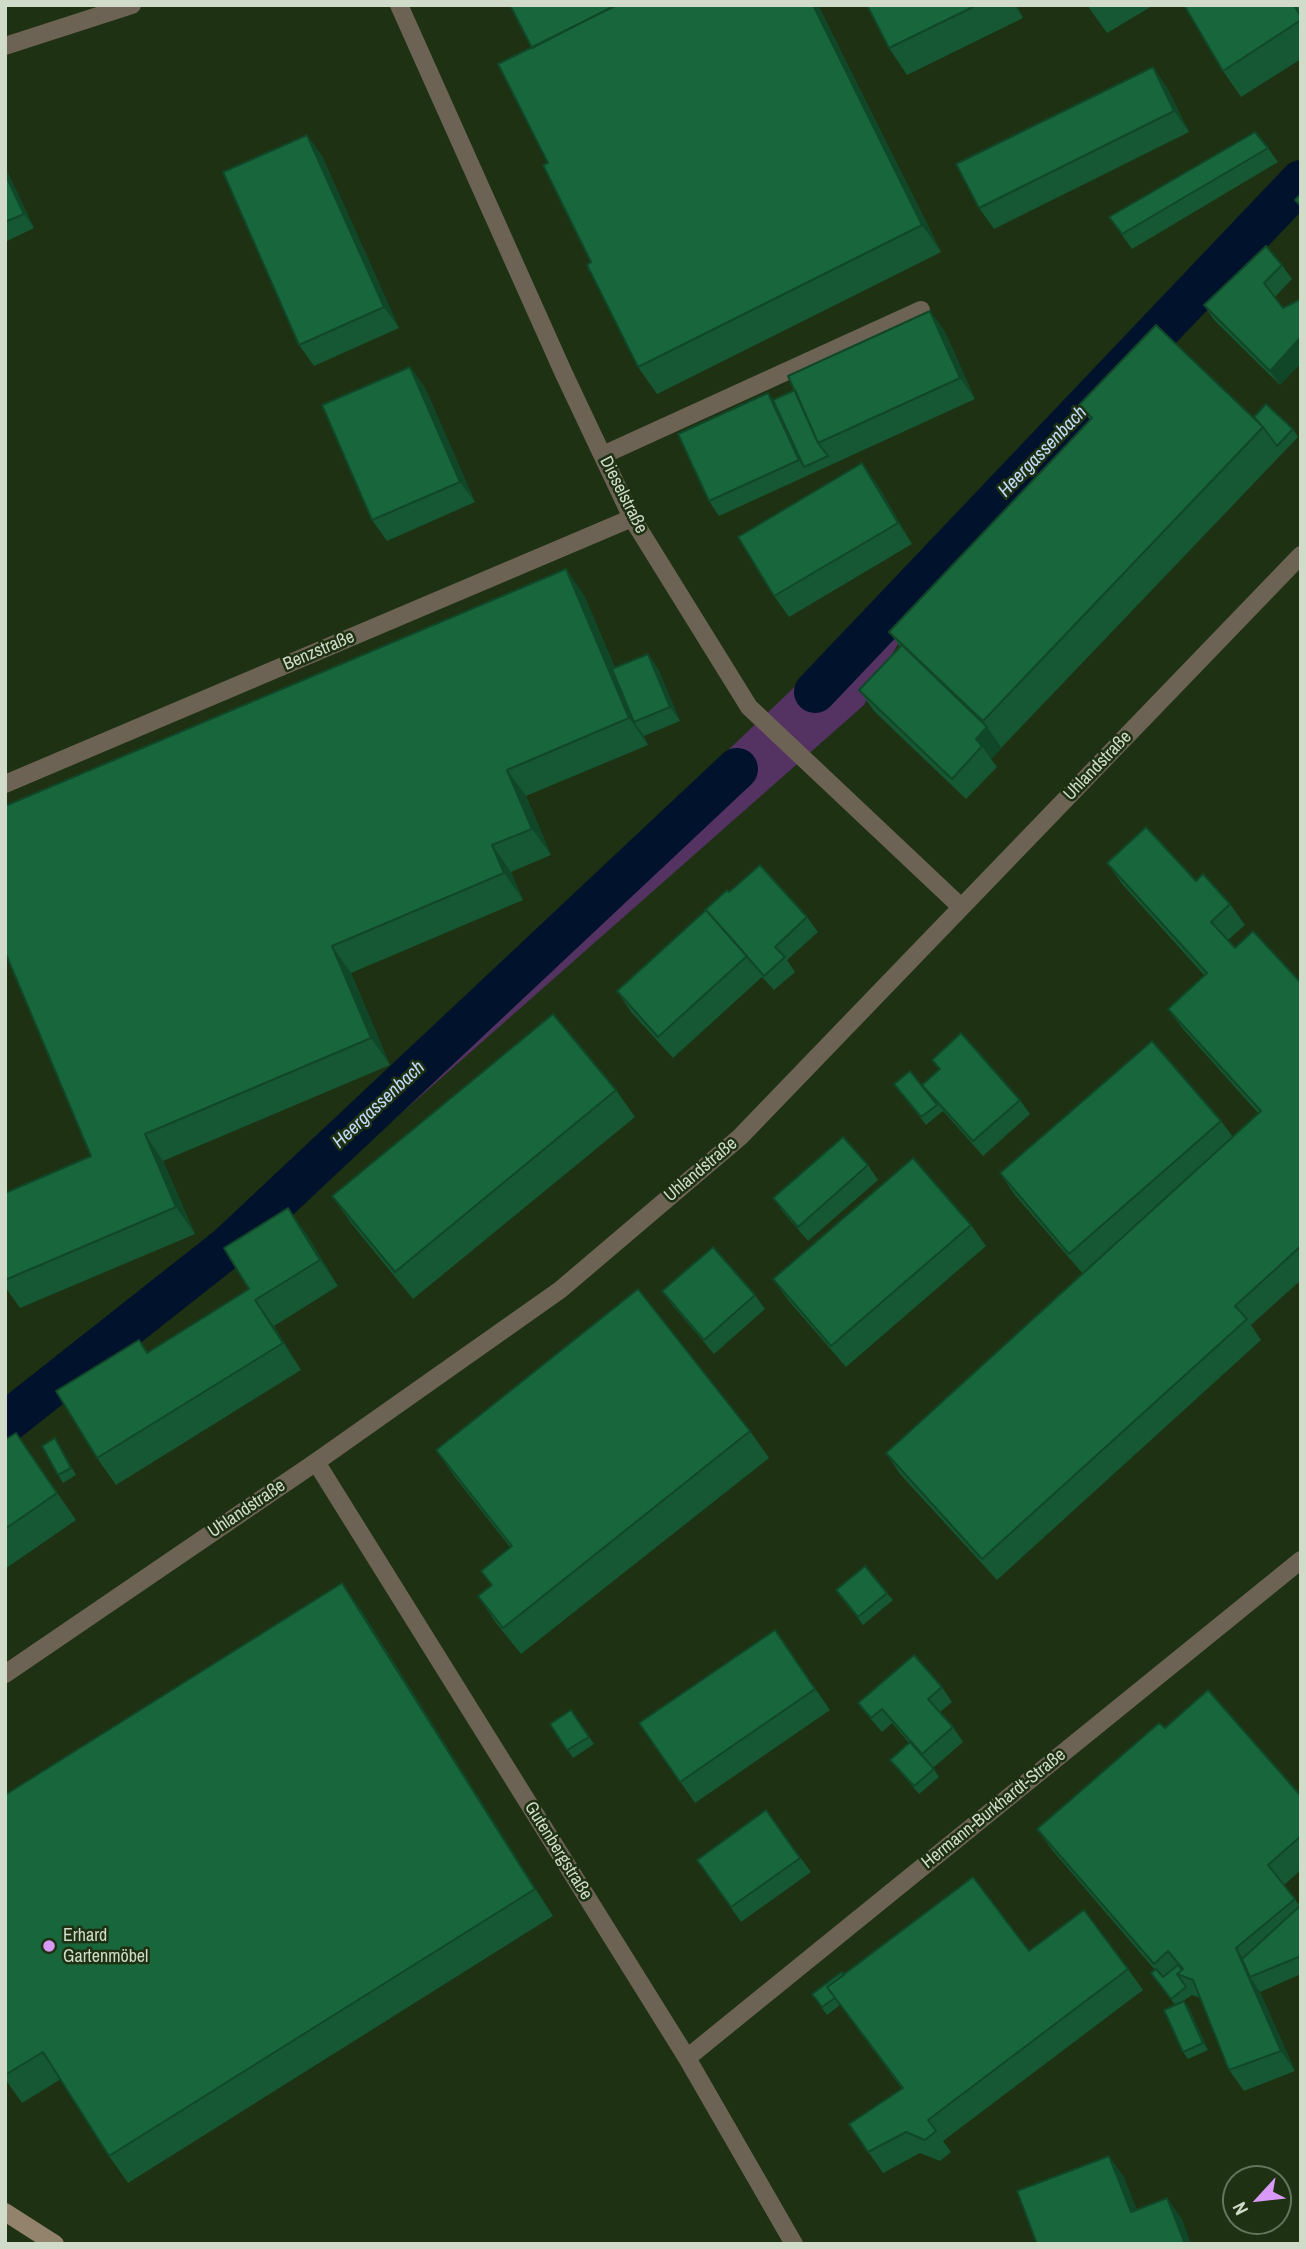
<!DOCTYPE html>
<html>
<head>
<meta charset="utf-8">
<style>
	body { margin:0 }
	#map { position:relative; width:1306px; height:2249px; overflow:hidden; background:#1e3112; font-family:"Archivo Narrow",sans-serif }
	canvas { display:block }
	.frame { position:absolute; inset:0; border:7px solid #d0dcc9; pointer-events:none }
	.north { position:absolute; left:1222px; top:2165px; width:70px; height:70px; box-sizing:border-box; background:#1e3112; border:2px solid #65755b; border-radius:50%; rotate:243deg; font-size:19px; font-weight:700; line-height:28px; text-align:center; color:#d0dcc9 }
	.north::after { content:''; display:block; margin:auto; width:24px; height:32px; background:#d99af7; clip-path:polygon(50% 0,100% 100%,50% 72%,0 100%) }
</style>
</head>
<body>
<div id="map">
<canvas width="1306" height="2249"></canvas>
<div class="frame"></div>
<div class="north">N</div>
</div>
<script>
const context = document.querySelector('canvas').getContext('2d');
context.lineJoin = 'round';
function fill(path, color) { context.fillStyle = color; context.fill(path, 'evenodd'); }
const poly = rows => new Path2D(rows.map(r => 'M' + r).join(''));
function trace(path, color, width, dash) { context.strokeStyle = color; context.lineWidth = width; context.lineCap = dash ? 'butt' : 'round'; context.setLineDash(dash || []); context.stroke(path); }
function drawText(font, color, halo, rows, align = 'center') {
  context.font = font + ' "Archivo Narrow",sans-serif'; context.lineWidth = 5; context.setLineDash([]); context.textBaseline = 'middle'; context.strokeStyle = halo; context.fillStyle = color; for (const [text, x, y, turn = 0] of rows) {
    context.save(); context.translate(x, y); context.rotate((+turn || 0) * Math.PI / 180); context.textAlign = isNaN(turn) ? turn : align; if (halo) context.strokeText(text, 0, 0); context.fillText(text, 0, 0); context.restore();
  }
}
fill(poly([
	[963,527,864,705,194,1296,5,1449,5,1401,207,1245]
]), '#543363');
trace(poly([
	[815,692,1301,181],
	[5,1423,228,1247,737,769]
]), '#00122c', 42);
trace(poly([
	[603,455,921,310]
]), '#6d6355', 18);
trace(poly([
	[399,5,564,374,632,518,749,707,961,907],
	[5,46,132,5],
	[5,784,632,518],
	[316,1462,687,2058,794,2244],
	[5,1674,316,1462,560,1290,740,1137,1301,555],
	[687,2058,1301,1560]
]), '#6d6355', 18);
trace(poly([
	[5,2212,55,2244]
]), '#93826c', 18);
fill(poly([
	[818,5,941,252,657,394,638,367,548,163,614,7],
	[867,5,1017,5,1023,18,907,75,889,48],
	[1087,5,1154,5,1107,33],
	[1184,5,1301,5,1301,59,1241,97,1223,71],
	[1153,67,1167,88,1189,132,994,229,979,208],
	[307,135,322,156,399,328,314,366,299,345],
	[1268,148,1278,162,1132,249,1109,217],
	[5,167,34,228,5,242],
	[1282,265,1292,279,1275,297,1283,308,1301,299,1301,363,1280,385,1214,320,1204,305],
	[930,311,945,332,975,399,719,516,709,501,773,400,795,390],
	[410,367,425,388,475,502,387,541,372,520],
	[1079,405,1254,417,1293,429,1298,437,1001,748,991,759,997,767,966,799,874,711,859,690,900,647,889,632,1090,420],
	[877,484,912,544,789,617,774,596],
	[584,595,615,668,648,654,658,669,680,721,644,736,648,745,526,796,551,855,511,872,523,900,351,973,390,1065,163,1161,195,1234,20,1308,5,1287,5,1193,91,1156],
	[1107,863,1196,881,1230,904,1245,925,1228,940,1235,948,1301,983,1301,1280,1251,1325,1261,1340,997,1580,900,1474,886,1453,1083,1274,1014,1194,1000,1173,1221,1121,1233,1137,1259,1114,1183,1029,1168,1009,1204,975,1122,884],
	[807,917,818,932,787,960,795,972,774,990,762,977,673,1058,631,1012,617,991],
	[932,1060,1020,1100,1030,1114,983,1156,943,1111,926,1125,894,1084,922,1085,939,1070],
	[616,1090,635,1117,413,1299,351,1223,332,1196],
	[868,1165,878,1180,808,1241,783,1212,773,1198],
	[288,1208,307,1235,338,1286,274,1326,301,1370,116,1485,97,1458,139,1340,148,1352,249,1289],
	[971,1225,986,1246,846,1367,788,1300,773,1279],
	[662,1291,755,1295,765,1309,714,1354,673,1306],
	[750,1431,769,1458,521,1654,496,1623,478,1596,491,1585,481,1571,510,1547,454,1476,436,1450],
	[16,1433,76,1520,5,1569,5,1440],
	[60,1446,76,1475,63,1483,58,1475],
	[836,1590,887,1593,893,1600,863,1625],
	[361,1610,553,1916,128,2183,109,2156,61,2079,22,2103,5,2079,5,1795],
	[775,1630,830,1710,695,1803,639,1723],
	[942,1687,952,1702,940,1712,953,1727,963,1742,933,1768,939,1777,919,1794,890,1760,909,1743,892,1723,882,1732,869,1717,858,1703],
	[571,1710,594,1744,573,1758,550,1724],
	[1165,1728,1301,1796,1301,1870,1284,1885,1300,1906,1301,1905,1301,1974,1260,1992,1295,2071,1244,2091,1229,2070,1200,1998,1192,1995,1183,2001,1184,2001,1189,2008,1208,2050,1188,2059,1183,2052,1175,2005,1151,1973,1155,1970,1052,1850,1037,1829],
	[766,1810,811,1872,741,1922,697,1860],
	[1029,1951,1128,1969,1143,1990,943,2141,951,2152,940,2161,920,2153,883,2173,849,2124,902,2089,840,2005,827,2015,812,1994,844,1975]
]), '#155833');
fill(poly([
	[813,5,818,5,941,252,922,225],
	[1014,5,1017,5,1023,18],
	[1153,67,1167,88,1189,132,1174,111],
	[307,135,322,156,399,328,384,307],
	[5,167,34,228,24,214,5,174],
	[930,311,945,332,975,399,960,378],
	[1301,337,1301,363,1280,385,1270,371],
	[410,367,425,388,475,502,460,482],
	[768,393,778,408,804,467,799,460],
	[862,463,877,484,912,544,898,523],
	[566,569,584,595,637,721,634,722,644,736,648,745,629,718],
	[648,654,658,669,680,721,670,707],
	[987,727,1002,748,991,759,982,746,976,739],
	[507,770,526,796,551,855,532,829],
	[492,845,511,872,523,900,504,873],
	[332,946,351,973,390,1065,371,1038],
	[145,1134,163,1161,195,1234,176,1207],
	[288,1208,307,1235,338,1286,320,1260],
	[255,1300,274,1326,301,1370,283,1343],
	[342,1583,361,1610,553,1916,535,1889],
	[1236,1948,1250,1969,1250,1977,1260,1992,1295,2071,1281,2051],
	[1184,2001,1189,2008,1208,2050,1203,2043],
	[1109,2156,1124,2177,1146,2233,1131,2212],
	[1167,2198,1182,2219,1191,2244,1185,2244]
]), '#114729');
const building = poly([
	[510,5,609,5,610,8,532,48,510,5],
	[617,5,813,5,922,225,638,367,587,265,591,262,543,165,548,163,498,64,617,5],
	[867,5,977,5,889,48,867,5],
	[1184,5,1294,5,1301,17,1301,20,1223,71,1184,5],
	[1153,67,1174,111,979,208,956,164,1153,67],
	[1255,132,1268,148,1122,234,1109,217,1255,132],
	[307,135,384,307,299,345,223,172,307,135],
	[5,174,24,214,5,222,5,174],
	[1301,194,1301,206,1295,200,1301,194],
	[1266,246,1282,265,1264,283,1283,308,1301,299,1301,337,1270,371,1204,305,1266,246],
	[930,311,960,378,818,443,788,376,930,311],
	[1156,325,1263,427,983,721,889,632,1092,418,1079,405,1156,325],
	[410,367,460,482,372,520,322,405,410,367],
	[795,390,818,443,828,456,804,467,773,400,795,390],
	[768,393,799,460,709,501,678,434,768,393],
	[1266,404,1293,429,1277,446,1263,427,1254,417,1266,404],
	[862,463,898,523,774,596,738,537,862,463],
	[566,569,629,718,507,770,532,829,492,845,504,873,332,946,371,1038,145,1134,176,1207,5,1280,5,1193,91,1156,5,952,5,806,566,569],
	[902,645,987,727,976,739,982,746,952,779,859,690,902,645],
	[648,654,670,707,634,722,612,669,648,654],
	[1146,827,1196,881,1203,874,1230,904,1211,922,1235,948,1253,931,1301,983,1301,1246,1235,1306,1247,1319,982,1559,886,1453,1261,1111,1168,1009,1207,973,1107,863,1146,827],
	[760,865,807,917,775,947,785,957,764,976,706,910,705,910,727,890,729,892,760,865],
	[706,910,747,956,658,1037,617,991,706,910],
	[553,1014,616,1090,395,1272,332,1196,553,1014],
	[961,1033,1020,1100,973,1141,922,1085,940,1069,932,1060,961,1033],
	[1152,1041,1221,1121,1069,1254,1000,1173,1152,1041],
	[910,1071,937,1105,921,1117,894,1084,910,1071],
	[843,1137,868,1165,798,1227,773,1198,843,1137],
	[913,1158,971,1225,831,1346,773,1279,913,1158],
	[288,1208,320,1260,255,1300,283,1343,97,1458,56,1391,139,1340,147,1353,249,1289,224,1248,288,1208],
	[713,1247,755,1295,704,1340,662,1291,713,1247],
	[638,1289,750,1431,503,1628,478,1596,492,1585,481,1571,512,1546,436,1450,638,1289],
	[16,1433,57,1493,5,1529,5,1440,16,1433],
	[55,1438,71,1468,58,1475,42,1446,55,1438],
	[865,1566,887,1593,858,1617,836,1590,865,1566],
	[342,1583,535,1889,109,2156,43,2052,5,2075,5,1795,342,1583],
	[775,1630,815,1689,680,1782,639,1723,775,1630],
	[914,1655,942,1687,928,1699,953,1727,922,1754,882,1709,871,1718,858,1703,914,1655],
	[1208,1690,1301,1796,1301,1836,1268,1865,1295,1899,1236,1948,1281,2051,1229,2070,1193,1980,1177,1974,1183,1969,1168,1951,1154,1964,1037,1829,1159,1723,1165,1728,1208,1690],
	[571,1710,589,1737,567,1750,550,1724,571,1710],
	[910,1742,934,1769,914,1786,890,1760,910,1742],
	[766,1810,800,1858,731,1907,697,1860,766,1810],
	[973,1877,1029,1951,1084,1910,1128,1969,928,2120,936,2131,925,2140,906,2132,868,2152,849,2124,903,2088,827,1987,973,1877],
	[1301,1905,1301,1956,1250,1977,1242,1959,1301,1905],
	[1178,1965,1182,1970,1177,1974,1186,1987,1171,1999,1151,1973,1156,1969,1163,1977,1178,1965],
	[842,1972,844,1975,827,1987,835,1998,822,2007,812,1994,842,1972],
	[1184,2001,1203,2043,1183,2052,1164,2010,1184,2001],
	[1109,2156,1131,2212,1167,2198,1185,2244,1037,2244,1017,2191,1109,2156]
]);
fill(building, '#18663b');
trace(building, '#114729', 2);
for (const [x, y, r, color] of [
	[49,1946,7,"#d99af7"]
]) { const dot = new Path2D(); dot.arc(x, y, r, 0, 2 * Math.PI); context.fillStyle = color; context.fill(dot); trace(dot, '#1e3112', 2.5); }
drawText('18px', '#d0dcc9', '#1e3112', [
	["Dieselstraße",623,495,63],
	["Benzstraße",319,651,-23],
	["Uhlandstraße",1098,766,-46],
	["Uhlandstraße",701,1170,-40],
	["Uhlandstraße",247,1509,-34],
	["Hermann-Burkhardt-Straße",994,1809,-39],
	["Gutenbergstraße",558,1851,58]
]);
drawText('18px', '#d0dcc9', '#1e3112', [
	["Erhard",63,1936],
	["Gartenmöbel",63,1957]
], 'left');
drawText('italic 19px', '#c1dafa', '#1e3112', [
	["Heergassenbach",1043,452,-46],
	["Heergassenbach",379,1105,-43]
]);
</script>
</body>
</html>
